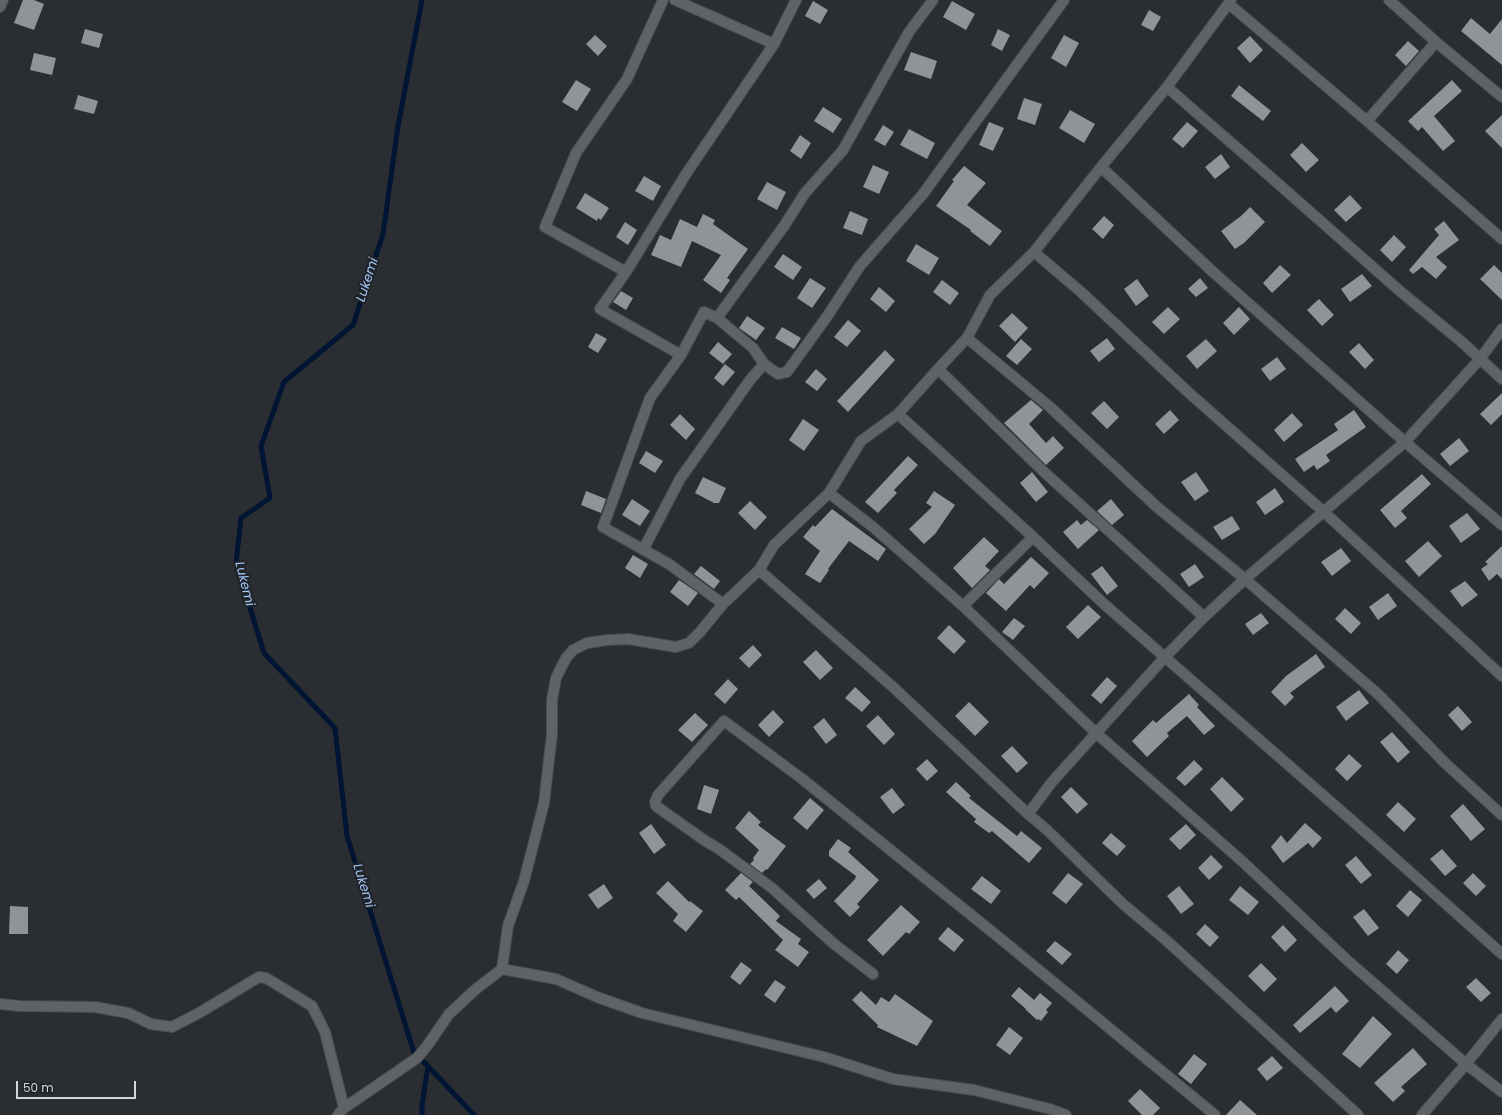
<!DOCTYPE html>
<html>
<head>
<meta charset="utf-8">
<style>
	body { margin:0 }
	#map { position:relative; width:1502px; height:1115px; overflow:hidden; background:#2a2d31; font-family:Poppins,sans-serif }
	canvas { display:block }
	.scale { position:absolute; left:16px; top:1081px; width:120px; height:18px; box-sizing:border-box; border:2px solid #d4d6d9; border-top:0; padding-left:5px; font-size:12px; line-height:14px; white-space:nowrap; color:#d4d6d9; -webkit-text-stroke:3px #202327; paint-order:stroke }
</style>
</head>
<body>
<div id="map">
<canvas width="1502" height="1115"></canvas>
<div class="scale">50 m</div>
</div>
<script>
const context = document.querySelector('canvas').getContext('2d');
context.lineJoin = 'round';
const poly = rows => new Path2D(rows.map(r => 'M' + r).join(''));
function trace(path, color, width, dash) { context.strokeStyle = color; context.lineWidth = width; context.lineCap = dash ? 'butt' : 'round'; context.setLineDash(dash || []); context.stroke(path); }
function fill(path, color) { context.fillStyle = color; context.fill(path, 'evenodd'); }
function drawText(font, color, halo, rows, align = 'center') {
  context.font = font + ' Poppins,sans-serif'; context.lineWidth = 4; context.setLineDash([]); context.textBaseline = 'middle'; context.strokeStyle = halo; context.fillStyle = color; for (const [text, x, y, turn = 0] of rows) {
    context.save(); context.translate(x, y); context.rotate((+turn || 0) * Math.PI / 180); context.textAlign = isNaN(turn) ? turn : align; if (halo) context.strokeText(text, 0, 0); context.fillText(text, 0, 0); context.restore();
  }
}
trace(poly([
	[422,0,398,126,383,234,353,325,284,382,261,446,270,498,241,518,236,563,264,653,335,728,347,836,415,1056,425,1063,474,1115],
	[422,1115,422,1105,428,1066]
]), '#001434', 5);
fill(poly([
	[23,0,34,0,44,4,34,30,14,23],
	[813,1,828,10,820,24,805,16],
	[952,1,975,14,966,30,943,17],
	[1149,10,1161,17,1153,31,1141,25],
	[1471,18,1490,34,1502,19,1502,65,1461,31],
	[85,29,103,34,99,48,81,43],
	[998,29,1010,35,1002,51,991,45],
	[595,35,607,46,598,56,586,44],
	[1064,35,1079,43,1066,67,1051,58],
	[1250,36,1263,50,1250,63,1237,48],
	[1408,41,1419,51,1406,66,1395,55],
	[911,52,937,61,931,79,904,70],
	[34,53,56,58,52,75,30,70],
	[576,80,591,89,577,111,562,102],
	[1452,80,1462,91,1434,116,1455,141,1443,151,1422,127,1418,131,1408,121],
	[1239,85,1271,111,1263,121,1231,96],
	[78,95,98,101,94,114,74,109],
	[1024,98,1042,104,1035,125,1017,119],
	[823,107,842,119,833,133,814,121],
	[1070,110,1095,124,1084,143,1059,128],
	[1502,115,1502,148,1485,131],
	[989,122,1004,128,993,151,979,145],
	[1187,122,1198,131,1183,148,1172,139],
	[883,125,894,132,885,146,874,140],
	[909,129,935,143,927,159,900,145],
	[800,135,811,143,801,159,790,151],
	[1302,143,1319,160,1306,172,1290,155],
	[1221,154,1230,167,1215,179,1205,167],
	[873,165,889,172,879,194,863,187],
	[964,166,986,183,967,205,1002,231,990,246,970,231,971,230,936,206,954,181,952,180],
	[644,176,661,186,653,201,635,191],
	[767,182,786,192,777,210,757,199],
	[585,193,609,208,601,220,598,218,597,221,576,208],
	[1350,195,1362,208,1346,222,1334,210],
	[1250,207,1265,222,1244,243,1235,249,1221,231,1241,216],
	[850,211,868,219,862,235,843,228],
	[703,214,715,220,713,224,748,249,727,278,730,280,721,293,703,280,721,255,692,241,681,267,651,255,660,235,671,240,680,219,697,227],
	[1104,216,1114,225,1103,239,1092,229],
	[1444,221,1459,240,1436,257,1447,267,1436,279,1422,267,1413,274,1409,270,1439,235,1434,229],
	[625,222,637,230,628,245,616,237],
	[1394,235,1406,247,1392,262,1380,250],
	[916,244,939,258,929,275,906,261],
	[783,254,802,267,793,280,774,267],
	[1280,265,1291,275,1272,293,1263,283],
	[1494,265,1502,273,1502,300,1480,279],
	[1362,274,1372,286,1350,302,1341,289],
	[810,278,826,288,812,308,797,298],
	[1200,278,1208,288,1196,297,1188,289],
	[1137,279,1149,296,1136,306,1124,289],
	[942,280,959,293,950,305,933,292],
	[879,287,895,301,886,312,870,299],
	[621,291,633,298,626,310,613,302],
	[1319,299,1334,315,1322,326,1307,310],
	[1168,307,1180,319,1164,334,1152,322],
	[1239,307,1250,319,1234,335,1223,323],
	[1012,313,1028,328,1015,342,999,326],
	[747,316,765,328,756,340,739,328],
	[848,320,861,331,847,347,834,337],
	[782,327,801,338,794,349,775,338],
	[596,333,607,339,598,353,588,347],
	[1107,338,1115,349,1099,362,1090,351],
	[1021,339,1032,349,1017,365,1006,356],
	[1206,339,1217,351,1197,369,1186,356],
	[718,342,732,354,723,364,709,353],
	[1359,343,1374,360,1365,369,1349,352],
	[885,350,895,360,848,412,837,401],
	[1277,357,1286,369,1270,381,1261,369],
	[725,364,735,372,723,386,714,378],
	[816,369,827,379,817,391,805,382],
	[1502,393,1502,414,1491,425,1480,414],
	[1031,400,1043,410,1029,424,1046,443,1053,436,1064,448,1046,465,1004,423],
	[1104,401,1119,417,1107,429,1091,413],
	[1170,410,1179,420,1164,434,1155,424],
	[1354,410,1366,427,1326,455,1330,461,1317,470,1314,465,1304,472,1295,459,1338,430,1334,424],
	[1292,413,1303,425,1284,442,1274,430],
	[680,414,695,429,686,440,670,425],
	[803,419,819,430,804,451,789,440],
	[1459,438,1469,451,1450,466,1440,454],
	[646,451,663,461,655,473,639,463],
	[908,456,918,465,894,490,897,493,878,513,865,502],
	[1032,472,1048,492,1036,502,1020,483],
	[1196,472,1209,491,1195,501,1181,482],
	[1422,474,1431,484,1401,511,1407,518,1395,528,1380,510],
	[703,477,726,488,719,503,714,503,695,493],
	[1275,488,1284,502,1265,515,1256,502],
	[586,491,606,499,601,513,581,505],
	[934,491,955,505,935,534,924,544,909,529,932,507,926,503],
	[632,499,650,511,640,526,622,515],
	[1111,499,1124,515,1112,525,1097,511],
	[750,501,767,517,755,530,738,513],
	[832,509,886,549,878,561,849,541,828,569,829,570,820,583,805,574,820,551,803,537,813,525,815,527],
	[1467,513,1480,529,1461,543,1449,526],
	[1232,516,1240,529,1222,540,1213,527],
	[1077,520,1081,525,1087,520,1099,530,1078,549,1063,532],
	[984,537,999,551,985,566,990,570,972,588,953,568],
	[1428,541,1442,556,1419,577,1405,561],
	[1502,546,1502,579,1497,574,1489,581,1481,569,1488,564,1485,562],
	[1341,548,1351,561,1332,576,1321,562],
	[633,555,648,564,640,578,625,568],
	[1031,557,1049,573,1034,589,1030,585,1006,611,986,593,999,579,1004,584],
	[1195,564,1204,577,1189,587,1180,574],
	[701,566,720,581,714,589,694,574],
	[1102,566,1118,586,1107,595,1091,574],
	[679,580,698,593,688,606,670,592],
	[1465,581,1478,595,1462,607,1450,591],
	[1388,593,1397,606,1378,620,1369,607],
	[1088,605,1101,617,1078,639,1066,627],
	[1345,608,1361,623,1351,634,1335,619],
	[1261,613,1269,623,1253,635,1245,624],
	[1014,618,1025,626,1013,640,1002,632],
	[949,625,966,641,954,654,937,638],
	[753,645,762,655,749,668,739,658],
	[816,650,833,668,820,680,803,662],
	[1316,654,1325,667,1290,693,1294,697,1285,706,1271,692,1286,676],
	[1107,677,1117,686,1101,704,1091,695],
	[728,679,738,689,725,704,714,694],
	[855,687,871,702,862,712,845,698],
	[1359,690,1369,703,1346,721,1336,707],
	[1189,694,1199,705,1197,707,1215,726,1204,735,1187,716,1167,733,1169,736,1147,757,1132,741,1153,720,1156,723],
	[969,702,989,722,975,736,955,716],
	[1458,706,1472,722,1462,731,1448,715],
	[773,710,784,722,769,737,758,725],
	[695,713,708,725,692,742,678,730],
	[878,715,895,734,884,745,866,726],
	[824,718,837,735,826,744,813,727],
	[1392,732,1410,752,1398,763,1380,742],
	[1012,746,1028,763,1017,773,1001,756],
	[1349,754,1362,766,1347,781,1335,769],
	[927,759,938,771,927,781,916,769],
	[1194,760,1203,769,1185,786,1176,778],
	[1222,777,1244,799,1231,812,1210,789],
	[956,782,971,796,969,798,1017,836,1021,831,1042,848,1029,863,992,831,989,833,974,822,976,819,946,792],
	[704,785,719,790,711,814,697,809],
	[1071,787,1088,804,1077,814,1061,797],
	[892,788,905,805,893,814,880,797],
	[810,798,824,810,807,830,793,818],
	[1398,802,1416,819,1404,832,1386,815],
	[1463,804,1485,829,1471,841,1450,816],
	[749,811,761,822,758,825,786,846,767,870,766,869,762,873,750,864,754,860,753,858,759,850,735,828],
	[1305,823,1322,838,1313,848,1308,843,1283,863,1271,847,1281,835,1287,843],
	[651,824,666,845,654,854,639,833],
	[1186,824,1196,835,1180,850,1169,839],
	[1111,833,1126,846,1117,856,1102,843],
	[838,839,851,848,848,852,879,880,857,904,860,907,850,917,834,901,855,879,856,876,829,856,829,851],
	[1442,849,1457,866,1445,876,1430,859],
	[1211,855,1223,867,1209,880,1198,868],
	[1356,856,1372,875,1361,884,1345,865],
	[741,873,753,882,749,886,780,916,776,921,801,939,798,944,809,952,798,967,775,950,783,940,739,897,736,900,725,890],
	[1068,873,1083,884,1066,904,1052,893],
	[1473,873,1486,886,1476,896,1463,883],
	[982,876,1001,891,991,904,971,889],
	[819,879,827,888,814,899,806,890],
	[668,881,689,902,690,901,703,911,686,932,673,921,678,914,656,893],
	[604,884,613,898,598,909,588,895],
	[1179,886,1194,904,1181,914,1167,896],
	[1240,886,1259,902,1248,915,1229,900],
	[1410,890,1422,900,1408,917,1396,906],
	[901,905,920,922,909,934,906,932,883,956,867,940],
	[10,906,28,907,28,934,9,934],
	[1364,909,1379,928,1368,936,1353,917],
	[1205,924,1219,937,1210,947,1196,934],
	[1283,925,1297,940,1285,952,1271,937],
	[948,927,964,940,954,952,938,939],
	[1055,941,1072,954,1062,965,1046,951],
	[1398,950,1409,960,1397,974,1386,964],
	[741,962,752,970,740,985,730,977],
	[1261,963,1277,979,1264,992,1248,976],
	[1476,978,1491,993,1481,1002,1466,987],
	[775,980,786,987,775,1003,764,995],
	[1335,986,1349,1001,1336,1013,1331,1007,1300,1033,1293,1025],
	[1019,987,1034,1000,1040,993,1052,1003,1046,1010,1048,1012,1041,1021,1038,1019,1037,1020,1025,1009,1026,1009,1011,996],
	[861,991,876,1005,881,997,889,1002,895,994,933,1021,917,1046,877,1027,878,1025,852,1000],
	[1373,1016,1392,1034,1360,1068,1342,1054],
	[1009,1027,1023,1038,1010,1055,996,1045],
	[1413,1048,1427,1064,1401,1087,1405,1091,1393,1102,1374,1083],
	[1194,1054,1207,1064,1191,1084,1178,1074],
	[1272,1056,1283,1068,1267,1081,1257,1069],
	[1140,1089,1160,1108,1153,1115,1142,1115,1128,1101],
	[1240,1100,1257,1115,1226,1115]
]), '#909499');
const minor = poly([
	[675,0,774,44],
	[1389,0,1436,42,1502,97],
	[1229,4,1367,121,1502,239],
	[0,7,3,0],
	[1167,87,1274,180,1401,292,1463,343,1502,379],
	[1367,121,1436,42],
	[1101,167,1213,272,1405,442,1502,525],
	[1034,252,1081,292,1188,392,1324,512,1502,676],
	[626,272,545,227,576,153,627,79,663,0],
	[717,318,784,226,805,193,843,150,909,32,933,0],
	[967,338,1050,407,1157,507,1245,579,1379,695,1445,763,1502,815],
	[681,355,600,309,626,272,686,174,774,44,796,0],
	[938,369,1043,471,1204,617],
	[898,414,1033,537,1104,604,1372,838,1502,954],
	[829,493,873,527,963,606,1096,733,1243,862,1347,960,1466,1064,1502,1092],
	[643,550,680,479,750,380,764,364],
	[759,570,893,687,1028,814,1046,829,1123,904,1167,941,1358,1115],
	[723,604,669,564,603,527,650,398,681,355,704,312,717,318,753,348,764,364,778,374,787,372,826,318,860,266,923,194,1064,0],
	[963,606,1033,537],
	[1028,814,1052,782,1165,657,1204,617,1245,579,1405,442,1480,359,1502,329],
	[502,969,508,926,524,881,544,803,552,734,552,700,556,678,566,658,573,650,587,643,608,640,628,639,676,647,689,643,700,632,723,604,759,570,774,545,829,493,861,441,898,414,938,369,967,338,990,295,1034,252,1101,167,1167,87,1231,0],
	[873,974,834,944,772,888,719,849,704,840,656,806,655,802,658,795,724,721,801,778,996,935,1215,1115],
	[0,1004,20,1006,95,1007,128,1013,151,1024,172,1027,199,1013,259,977,266,978,312,1006,325,1032,344,1108],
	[338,1115,344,1108,417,1058,427,1046,449,1014,476,989,502,969,556,979,597,997,642,1013,824,1057,893,1079,974,1090,1050,1109,1066,1115],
	[1422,1115,1466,1064,1502,1019]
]);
trace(minor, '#484b4f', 12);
trace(minor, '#5f6267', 10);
drawText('italic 13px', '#a1c6f7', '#202327', [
	["Lukemi",368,280,-72],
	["Lukemi",244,584,76],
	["Lukemi",363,886,73]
]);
</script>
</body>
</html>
